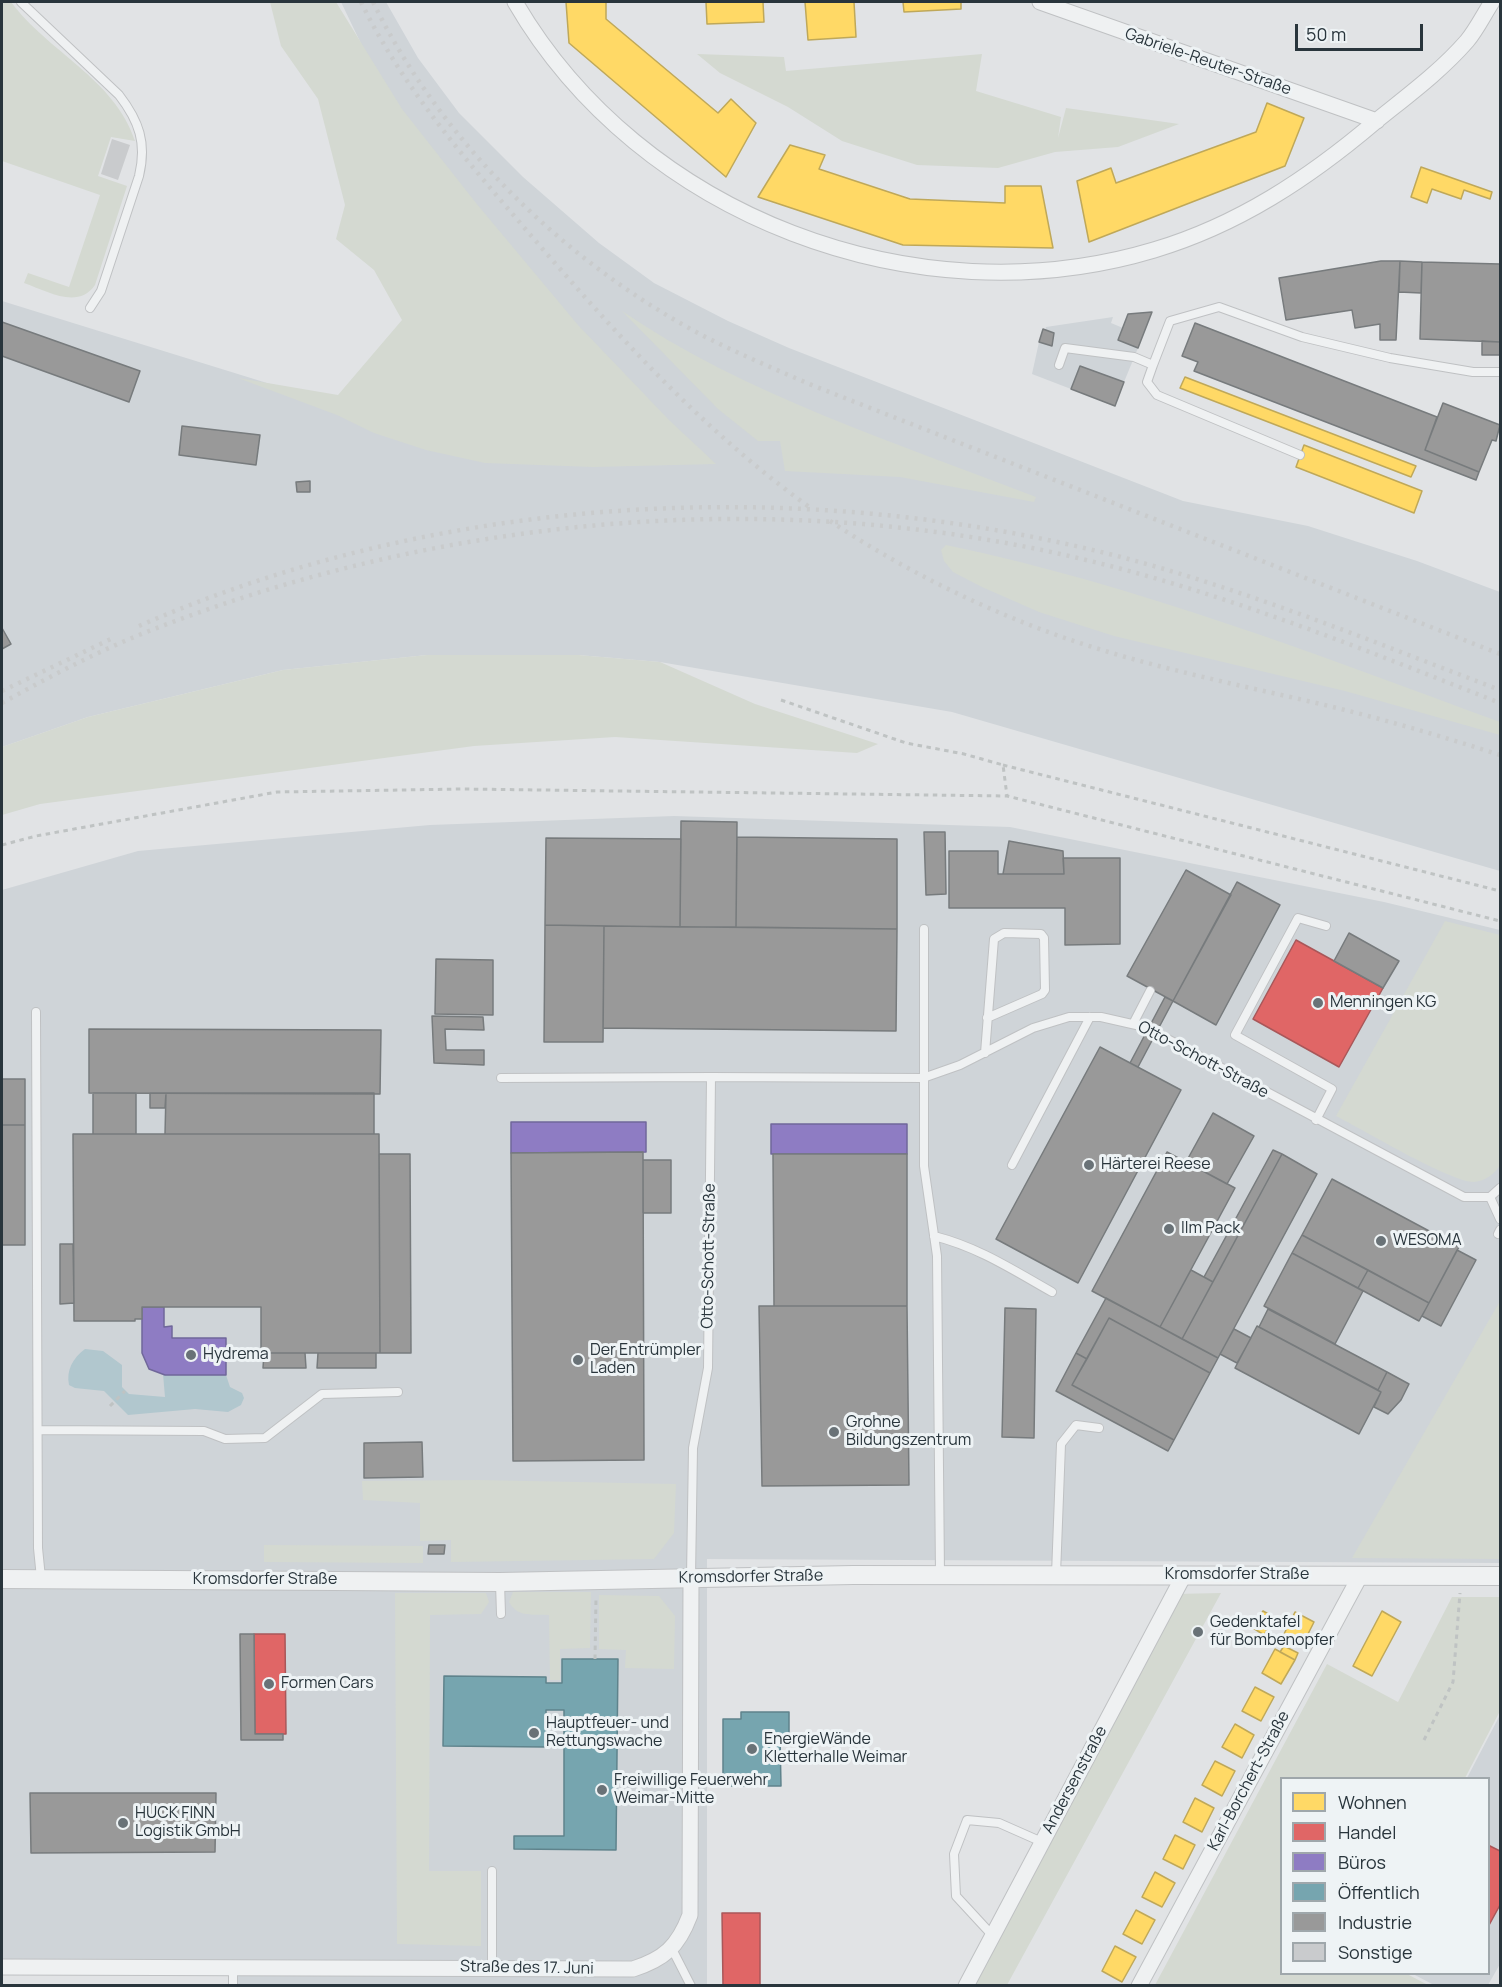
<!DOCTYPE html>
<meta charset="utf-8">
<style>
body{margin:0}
#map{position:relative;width:1502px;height:1987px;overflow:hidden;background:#e1e3e5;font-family:Manrope,sans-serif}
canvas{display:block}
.frame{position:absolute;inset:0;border:3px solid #29353c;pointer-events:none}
.legend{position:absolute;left:1280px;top:1777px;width:210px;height:198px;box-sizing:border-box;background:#eef3f5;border:2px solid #9fa7ab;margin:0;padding:8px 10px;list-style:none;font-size:18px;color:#29353c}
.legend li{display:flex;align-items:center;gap:12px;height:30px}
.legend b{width:30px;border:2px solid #9fa7ab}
.scale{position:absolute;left:1295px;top:24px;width:128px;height:27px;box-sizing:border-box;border:3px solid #29353c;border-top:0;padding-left:8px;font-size:18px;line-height:21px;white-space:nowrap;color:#29353c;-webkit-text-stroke:4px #eef3f5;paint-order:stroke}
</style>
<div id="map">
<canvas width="1502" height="1987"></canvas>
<div class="frame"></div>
<ul class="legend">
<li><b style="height:16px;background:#ffd966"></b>Wohnen</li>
<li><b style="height:16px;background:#e06666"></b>Handel</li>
<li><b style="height:16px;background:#8e7cc3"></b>Büros</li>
<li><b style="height:16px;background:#76a5af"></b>Öffentlich</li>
<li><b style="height:16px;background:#999"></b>Industrie</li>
<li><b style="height:16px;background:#c9cbcd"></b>Sonstige</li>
</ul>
<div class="scale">50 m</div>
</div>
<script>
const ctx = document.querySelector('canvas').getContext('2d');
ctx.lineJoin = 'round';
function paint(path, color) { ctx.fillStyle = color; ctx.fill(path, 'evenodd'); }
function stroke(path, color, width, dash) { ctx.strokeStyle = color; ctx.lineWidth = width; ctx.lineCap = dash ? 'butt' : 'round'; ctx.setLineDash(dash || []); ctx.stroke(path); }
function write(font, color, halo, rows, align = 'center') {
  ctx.font = font + ' Manrope,sans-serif'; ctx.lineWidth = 6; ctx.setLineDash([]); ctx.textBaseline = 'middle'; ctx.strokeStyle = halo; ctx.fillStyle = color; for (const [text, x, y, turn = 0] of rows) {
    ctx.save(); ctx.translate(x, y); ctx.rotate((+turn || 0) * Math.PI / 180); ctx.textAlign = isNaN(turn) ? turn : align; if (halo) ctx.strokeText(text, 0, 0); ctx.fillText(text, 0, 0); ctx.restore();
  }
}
paint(new Path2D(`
 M341,2H386L418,58L459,113L523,177L599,243L654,283L728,321L789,348L1183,501L1308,526L1417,561L1500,592V871L952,712L660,662L578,655H427L283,670L88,717L2,747V301L296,392L446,444L521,310L365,52Z
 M1113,317L1111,323L1123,328L1138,348L1124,382L1080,366L1071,389L1032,374L1039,342L1052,345L1053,333L1045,330L1046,327Z
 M674,816L1010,827L1384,902L1500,930V1563L707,1559V1985L233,1986V1967H2V890L138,851L430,825Z
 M1500,1715V1964L1488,1985H1434L1413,1974H1488V1778H1467Z`), '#cfd4d8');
paint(new Path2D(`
 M2,2H11C48,52 115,79 135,141L111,137L98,176L127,186L95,285C78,310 47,291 24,283L28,273L69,287L100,195L2,161Z
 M270,2H336L402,109L476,203L578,325L669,420L716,464L593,467L485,463L426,450L374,433L337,415L238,378L338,395L402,320L374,270L336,239L345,205L318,99L281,46Z
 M697,54L784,57L786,71L982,54L976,91L1061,117L1058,138L1066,108L1179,124L1118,147L1055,152L998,168L917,165L842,141L788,107L720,73Z
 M622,311C745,395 897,443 1036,497L1034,502L900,477L785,471L780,441H758L718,409Z
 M946,545C1137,585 1318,655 1500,722V735L1345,691L1114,636L1039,612L982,587L953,572L944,561L941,550Z
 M427,655H578L660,662L755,704L878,744L857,753L615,737L474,746L40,804L2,815V747L88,717L283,670Z
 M1445,921L1500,935V1165C1495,1174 1485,1181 1474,1182C1450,1182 1362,1129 1336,1116Z
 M1500,1301V1559L1352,1558Z
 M478,1480L676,1484L674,1533L654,1559L451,1562V1540L420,1541V1503L363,1500L362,1481Z
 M264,1545L423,1546V1563L264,1562Z
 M513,1592H591L590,1648L560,1649V1680H550L549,1615C533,1614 518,1618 509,1602Z
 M395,1593H486L489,1602L481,1614L430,1615L429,1871H481V1946L397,1944Z
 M1221,1593L1007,1985L966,1986L1174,1594Z
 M599,1595L659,1596L675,1616L674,1669L625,1668L626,1650L599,1649Z
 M1452,1597H1500V1711L1465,1778H1282V1974H1407L1428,1985H1155L1327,1664L1398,1702Z`), '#d4d9d1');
paint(new Path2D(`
 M85,1349L103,1351L122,1365V1387L129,1394L165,1397L163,1374L226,1375L230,1387L242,1393L244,1398L241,1405L228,1412L195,1409L128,1415L104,1391L75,1388L69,1385C66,1370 73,1358 85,1349Z`), '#b1c7ce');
const homes = new Path2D(`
 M566,2H606V19L718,113L731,99L756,123L726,177L569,43Z
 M706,2H763L764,22L707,24Z
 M805,2H854L856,37L808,40Z
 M903,2H961V9L904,12Z
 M1267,103L1304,118L1285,166L1089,242L1077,181L1111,168L1116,183L1256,132Z
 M790,145L825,155L819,169L910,199L1005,203V186H1041L1053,248L903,245L758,197Z
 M1421,167L1492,192L1490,199L1464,190L1461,199L1432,189L1427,203L1411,197Z
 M1185,377L1416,466L1411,477L1180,388Z
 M1304,445L1422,491L1414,513L1296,467Z
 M1263,1611L1274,1617L1264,1635L1253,1628Z
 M1382,1611L1401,1622L1372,1676L1353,1666Z
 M1295,1612L1314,1622L1302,1646L1283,1636Z
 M1284,1646L1298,1653L1295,1660L1280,1652Z
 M1275,1649L1295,1660L1281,1684L1262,1673Z
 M1255,1687L1274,1697L1261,1721L1242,1711Z
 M1235,1724L1254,1735L1242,1758L1222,1747Z
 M1215,1761L1235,1771L1222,1796L1202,1785Z
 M1195,1798L1214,1808L1202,1832L1183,1822Z
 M1175,1835L1195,1845L1183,1869L1163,1859Z
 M1155,1872L1175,1883L1162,1907L1142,1897Z
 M1136,1910L1155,1920L1142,1944L1123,1934Z
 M1115,1946L1136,1957L1122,1982L1102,1971Z`);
paint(homes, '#ffd966');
stroke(homes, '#bfa859', 1.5);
const shops = new Path2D(`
 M1296,940L1383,988L1339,1067L1253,1019Z
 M254,1634H285L286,1734H255Z
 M1488,1845L1500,1851V1905L1488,1927Z
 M722,1913H760V1986H723Z`);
paint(shops, '#e06666');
stroke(shops, '#a95759', 1.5);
const offices = new Path2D(`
 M511,1122H646V1152L511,1153Z
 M771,1124H907V1154H771Z
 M142,1307H164V1327L172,1326V1338H226V1375H165L149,1369L142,1353Z`);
paint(offices, '#8e7cc3');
stroke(offices, '#70679a', 1.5);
const public = new Path2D(`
 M562,1659H618L616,1850L514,1849V1836H564V1710H546V1747L443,1746L444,1676L546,1677V1683H562Z
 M741,1712H789V1737H780L781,1786H723V1719H741Z`);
paint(public, '#76a5af');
stroke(public, '#5f838c', 1.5);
const industry = new Path2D(`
 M1381,261H1400L1396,340H1380V324L1355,328L1352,310L1286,320L1279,278Z
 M1400,261L1422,262L1421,293L1399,292Z
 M1422,262L1500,264V342L1420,339Z
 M1152,312L1138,348L1118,340L1128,314Z
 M2,322L140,371L129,402L2,356Z
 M1195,323L1437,417L1425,450L1479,472L1476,480L1194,371L1198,362L1182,356Z
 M1043,329L1054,333L1052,346L1039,342Z
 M1482,341L1500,342V355H1482Z
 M1080,366L1124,382L1115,406L1071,389Z
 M1443,403L1500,425L1496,441L1492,440L1479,472L1425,450Z
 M182,426L260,435L256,465L179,455Z
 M310,481V492H297L296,482Z
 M2,628L11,644L2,649Z
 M681,821L737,822L736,927H680Z
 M924,832H945L946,894L926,895Z
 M737,837L897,839V929L736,927Z
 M546,838L681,839L680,927L545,925Z
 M1009,841L1063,851L1064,874H1003Z
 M949,851H998V874H1064L1063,858H1120V944L1065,945V908H949Z
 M1186,870L1231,895L1173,1001L1127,976Z
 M1237,882L1280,905L1216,1025L1173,1001Z
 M545,925L604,926L603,1042H544Z
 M604,926L897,929L896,1031L603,1028Z
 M1349,933L1399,961L1383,988L1334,961Z
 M436,959L493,960V1015L435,1014Z
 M1165,997L1173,1001L1138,1067L1130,1063Z
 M432,1016L483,1017L484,1030L445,1029L446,1050H484V1065L434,1063Z
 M89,1029L381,1030L380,1094L89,1093Z
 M1100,1047L1181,1090L1078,1283L996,1239Z
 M2,1079H25V1125H2Z
 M93,1093H136V1134H93Z
 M150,1093H166L165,1108H150Z
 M166,1093H374V1134H165Z
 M1213,1113L1254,1136L1227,1184L1186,1162Z
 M2,1125H25V1245H2Z
 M73,1134H379L380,1353H261V1307H142V1319H135V1321H74Z
 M1273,1150L1282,1154L1213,1282L1204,1277Z
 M643,1152L644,1460L513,1461L511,1153Z
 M1167,1152L1235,1188L1160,1327L1092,1291Z
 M379,1154H410L411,1353H380Z
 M773,1154H907V1306H774Z
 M1282,1154L1317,1174L1218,1358L1182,1339Z
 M643,1160H671V1213H643Z
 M1332,1179L1459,1247L1429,1303L1302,1235Z
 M1302,1235L1368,1270L1358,1288L1292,1253Z
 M60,1244H73L74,1303L60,1304Z
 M1457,1250L1476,1260L1441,1326L1422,1316Z
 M1292,1253L1363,1291L1335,1344L1264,1306Z
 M1191,1270L1213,1282L1182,1339L1160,1327Z
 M1368,1270L1429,1303L1419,1321L1358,1288Z
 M1106,1298L1218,1358L1210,1373L1109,1318L1087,1359L1076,1353Z
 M759,1306H907L909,1485L762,1486Z
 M1005,1308L1036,1309L1034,1438L1002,1437Z
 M1268,1309L1387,1372L1378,1390L1259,1327Z
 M1109,1318L1210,1373L1174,1440L1072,1385Z
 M1257,1326L1381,1392L1359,1434L1235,1368Z
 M1234,1329L1251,1338L1237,1363L1220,1354Z
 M264,1353H305L306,1368H263Z
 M318,1353H376V1368H317Z
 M1076,1353L1087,1359L1072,1385L1174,1440L1168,1451L1056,1391Z
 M1387,1372L1409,1384L1401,1400L1388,1414L1374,1407L1381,1392L1378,1390Z
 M422,1442L423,1477L364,1478V1443Z
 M429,1545H445L444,1554H428Z
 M240,1634H254L255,1734H283V1740H241Z
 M30,1793H216L215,1852L31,1853Z`);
paint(industry, '#999');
stroke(industry, '#777b7d', 1.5);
paint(new Path2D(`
 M112,139L130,145L118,180L101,174Z`), '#c9cbcd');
const service = new Path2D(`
 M21,2L119,95C139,121 147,143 139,176L101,291L90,308
 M1059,365L1065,348L1134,357L1153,365L1170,321L1219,307L1302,337L1390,358L1473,372H1500
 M1153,365L1147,382L1157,395L1300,455
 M924,929V1166L937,1256L940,1575
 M36,1012L38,1548L41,1578
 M1134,1022L1150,991
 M985,1053L994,939L1004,933L1041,934L1044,938L1045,990L1042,994L987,1018
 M501,1078L711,1077
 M1316,1120L1332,1089L1235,1035L1298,918L1326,926
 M1012,1165L1090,1017
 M1490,1197L1500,1219
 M1498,1234L1500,1230
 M934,1236C978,1247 1013,1270 1052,1292
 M38,1430L204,1431L225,1439L265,1438L322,1394L398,1392
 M1056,1574L1061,1444L1076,1425L1099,1428
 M691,1577L693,1448L708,1368L711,1077L923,1078L960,1065L1033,1028L1069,1017H1101L1145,1027L1464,1197H1490L1500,1188
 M500,1583L501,1614
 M992,1935L956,1896L954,1854L967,1820L999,1823L1042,1842
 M671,1947L691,1986
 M492,1968V1871
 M233,1986V1966`);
const minor = new Path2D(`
 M515,2C640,217 917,321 1154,250C1238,225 1309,178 1375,122C1407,96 1440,72 1467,41C1477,29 1484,14 1492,2
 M1040,2L1377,121
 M2,1967L633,1969C664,1959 678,1947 690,1915L691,1577
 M966,1986L1184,1575
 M1139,1986L1360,1576`);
const tertiary = new Path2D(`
 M2,1579L500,1582L853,1575L1500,1576`);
stroke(service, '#bfc1c3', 10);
stroke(minor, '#bfc1c3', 17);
stroke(tertiary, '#bfc1c3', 20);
stroke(new Path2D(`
 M781,700L906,743L964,754L1003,765L1007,796
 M1003,765L1500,891
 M2,845L36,836L277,792L463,789L1007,796L1500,921
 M110,1406L125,1391
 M595,1659L596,1598
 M1424,1740L1453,1682L1460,1593`), '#bfc3c3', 3, [4.5, 4.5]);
stroke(service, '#eff1f2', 8);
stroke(minor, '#eff1f2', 15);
stroke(tertiary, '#eff1f2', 18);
stroke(new Path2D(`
 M361,2C403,88 466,160 528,232C615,333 703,431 812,509
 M373,2C441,141 563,260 698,333C736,353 775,369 814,386L1500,654
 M830,521C904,570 982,609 1065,638C1146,666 1230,683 1312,702C1376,717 1438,735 1500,755
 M139,626C444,493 800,474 1121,557C1250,591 1376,643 1500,690
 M2,691L115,637
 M2,703C49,677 98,651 149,631C446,515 777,485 1086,560C1228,594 1365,650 1500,703`), '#c9cbcc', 4.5, [3, 6]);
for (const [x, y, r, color] of [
 [1318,1003,6,"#697277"],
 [1089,1165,6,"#697277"],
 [1169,1229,6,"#697277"],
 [1381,1241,6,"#697277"],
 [191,1355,6,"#697277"],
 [578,1360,6,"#697277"],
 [834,1432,6,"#697277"],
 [1198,1632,6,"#697277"],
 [269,1684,6,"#697277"],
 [534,1733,6,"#697277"],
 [752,1749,6,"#697277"],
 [602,1790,6,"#697277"],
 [123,1823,6,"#697277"]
]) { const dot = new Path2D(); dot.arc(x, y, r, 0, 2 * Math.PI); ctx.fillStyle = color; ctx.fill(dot); stroke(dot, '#eef3f5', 2); }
write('16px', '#29353c', '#eef3f5', [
 ["Gabriele-Reuter-Straße",1208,62,19],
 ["Otto-Schott-Straße",1203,1060,28],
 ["Otto-Schott-Straße",709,1256,-89],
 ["Kromsdorfer Straße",1237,1575],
 ["Kromsdorfer Straße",751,1577,-1],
 ["Kromsdorfer Straße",265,1580],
 ["Andersenstraße",1075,1780,-62],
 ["Karl-Borchert-Straße",1249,1781,-62],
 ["Straße des 17. Juni",527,1968,1]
]);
write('16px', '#29353c', '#eef3f5', [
 ["Menningen KG",1330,1003],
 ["Härterei Reese",1101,1165],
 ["Ilm Pack",1181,1229],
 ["WESOMA",1393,1241],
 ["Der Entrümpler",590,1351],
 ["Laden",590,1369],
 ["Hydrema",203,1355],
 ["Grohne",846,1423],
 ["Bildungszentrum",846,1441],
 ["Gedenktafel",1210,1623],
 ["für Bombenopfer",1210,1641],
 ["Formen Cars",281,1684],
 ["Hauptfeuer- und",546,1724],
 ["Rettungswache",546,1742],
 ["EnergieWände",764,1740],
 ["Kletterhalle Weimar",764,1758],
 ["Freiwillige Feuerwehr",614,1781],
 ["Weimar-Mitte",614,1799],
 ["HUCK FINN",135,1814],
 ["Logistik GmbH",135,1832]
], 'left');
</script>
